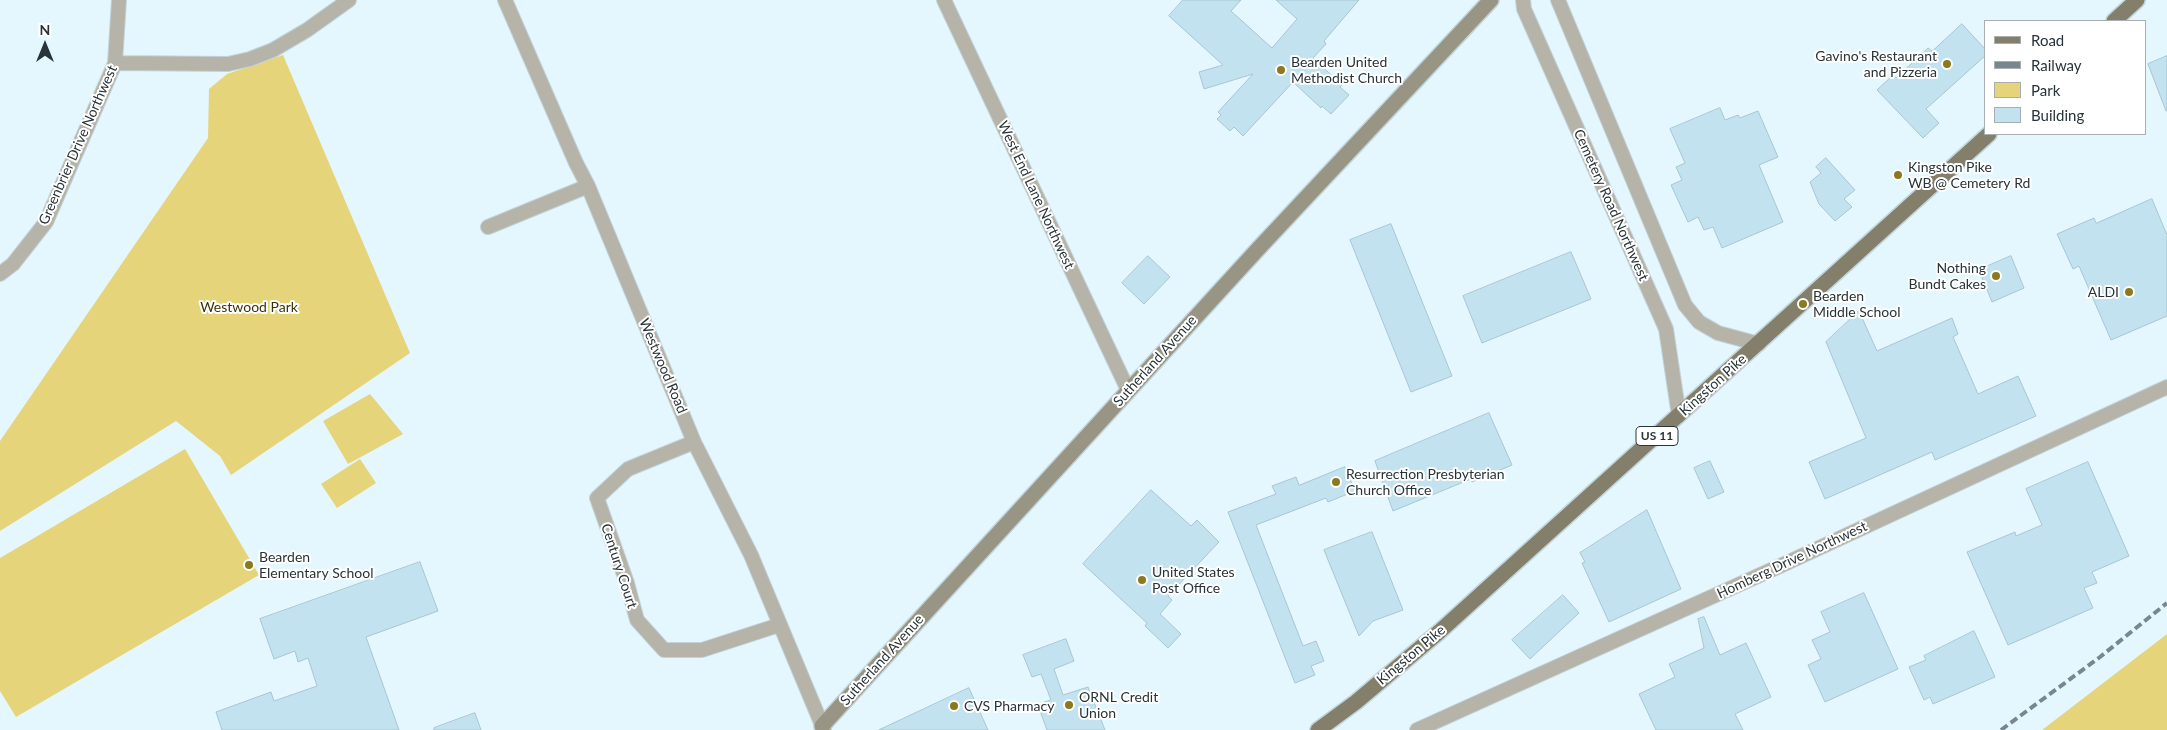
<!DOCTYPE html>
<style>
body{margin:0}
#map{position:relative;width:2167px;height:730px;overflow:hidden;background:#e4f7ff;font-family:Lato,sans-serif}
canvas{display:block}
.legend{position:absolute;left:1984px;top:20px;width:162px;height:115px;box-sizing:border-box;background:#fff;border:1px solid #a9aeb0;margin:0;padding:6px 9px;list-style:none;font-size:15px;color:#283439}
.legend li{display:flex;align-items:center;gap:10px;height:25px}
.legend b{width:25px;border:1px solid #a9aeb0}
.north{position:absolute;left:20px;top:20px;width:50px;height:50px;-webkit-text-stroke:4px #fff;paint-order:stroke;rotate:0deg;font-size:14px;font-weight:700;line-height:20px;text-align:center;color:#283439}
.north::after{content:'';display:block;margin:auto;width:18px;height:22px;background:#283439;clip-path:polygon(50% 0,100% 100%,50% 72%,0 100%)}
</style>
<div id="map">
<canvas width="2167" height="730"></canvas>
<ul class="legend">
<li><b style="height:6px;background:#837f6a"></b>Road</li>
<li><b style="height:6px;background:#78878d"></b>Railway</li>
<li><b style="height:14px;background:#e6d47a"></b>Park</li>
<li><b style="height:14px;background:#c3e2ef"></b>Building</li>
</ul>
<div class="north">N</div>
</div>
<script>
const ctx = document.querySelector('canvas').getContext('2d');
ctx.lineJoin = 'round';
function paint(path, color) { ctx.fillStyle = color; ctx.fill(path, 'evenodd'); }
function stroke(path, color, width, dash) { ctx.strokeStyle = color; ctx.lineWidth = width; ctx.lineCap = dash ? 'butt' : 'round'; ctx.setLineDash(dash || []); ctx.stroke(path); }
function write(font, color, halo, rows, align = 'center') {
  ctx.font = font + ' Lato,sans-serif'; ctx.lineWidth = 4; ctx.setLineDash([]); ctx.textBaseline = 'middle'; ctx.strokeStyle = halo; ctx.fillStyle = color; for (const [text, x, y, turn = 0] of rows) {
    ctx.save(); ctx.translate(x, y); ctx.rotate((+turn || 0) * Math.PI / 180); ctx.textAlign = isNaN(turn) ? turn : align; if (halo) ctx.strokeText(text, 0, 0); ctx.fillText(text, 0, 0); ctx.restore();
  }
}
paint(new Path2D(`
 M283,55L410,353L231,475L220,456L176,421L0,531V441L208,138L209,89L227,74Z
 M370,394L403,434L348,464L323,421Z
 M185,449L259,575L16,717L0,691V558Z
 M360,459L376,483L337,508L321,484Z
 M2167,634V730H2042Z`), '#e6d47a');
const building = new Path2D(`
 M1183,0H1241L1231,11L1272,48L1297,19L1276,0H1359L1324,41L1326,44L1313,58L1342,85L1340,87L1349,95L1331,114L1322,106L1321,108L1293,82L1243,136L1234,127L1230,131L1217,119L1221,115L1218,112L1253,74L1204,89L1199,72L1223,65L1169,16Z
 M1962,24L1986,50V55L1926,109L1939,123L1923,138L1877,90L1893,75L1896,78L1928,48L1932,51Z
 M2167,56V111H2166L2148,64Z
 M1720,108L1725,120L1738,115L1740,118L1758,111L1778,157L1759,165L1783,222L1722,248L1713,227L1704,230L1698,217L1688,222L1671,185L1682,180L1676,167L1685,163L1670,129Z
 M1826,158L1855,190L1844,199L1852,207L1835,221L1819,204L1810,182L1821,173L1816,167Z
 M2152,199L2167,235V316L2111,340L2079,266L2073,269L2057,234L2094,218L2096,223Z
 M1391,224L1452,376L1411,392L1350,240Z
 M1571,252L1591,299L1482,343L1463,296Z
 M1148,256L1170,277L1144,304L1122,283Z
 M2011,256L2024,288L1992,302L1979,270Z
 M1859,311L1877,351L1952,318L1958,334L1953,337L1978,394L2018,376L2036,416L1935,460L1932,452L1825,499L1809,462L1866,438L1826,342Z
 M1489,413L1512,465L1472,482L1471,479L1393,511L1375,461Z
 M1710,461L1724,492L1708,499L1694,468Z
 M2088,462L2129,556L2092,572L2097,583L2084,588L2093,608L2008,645L1967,552L2015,532L2016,536L2042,525L2026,489Z
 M1345,467L1355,491L1328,502L1326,498L1256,525L1303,646L1316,641L1324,661L1311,666L1315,675L1295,683L1228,512L1276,494L1272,486L1296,477L1299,485Z
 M1151,490L1191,526L1197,520L1219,542L1168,596L1172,600L1160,614L1181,634L1168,648L1145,626L1147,623L1083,564Z
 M1647,510L1681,589L1609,622L1582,563L1585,562L1580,553Z
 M1372,532L1403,610L1373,621L1359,636L1324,550Z
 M420,562L438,611L366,637L399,730H222L216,712L271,692L274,701L317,686L308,658L298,662L295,651L274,659L260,619Z
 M1864,593L1898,669L1825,702L1808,665L1821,659L1812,640L1830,632L1821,612Z
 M1563,595L1579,613L1530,659L1512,640Z
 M1704,617L1720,655L1746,643L1771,697L1735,714L1743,730H1656L1639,694L1675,677L1669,664L1704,648L1698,619Z
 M1974,631L1995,677L1933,704L1930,697L1924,700L1909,667L1926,660L1924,656Z
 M1066,639L1074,661L1054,669L1063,695L1088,687L1105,730H1047L1040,711L1047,709L1044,702L1051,700L1041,674L1032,677L1023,655Z
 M969,688L988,730H879Z
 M475,713L481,730H434V728Z`);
paint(building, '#c3e2ef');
stroke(building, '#a7c6d2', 1);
const street = new Path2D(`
 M505,0L576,163L588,186L694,442L751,555L824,730
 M944,0L1128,390
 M1523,0L1524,9L1666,329L1679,416
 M1558,0L1685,305L1699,322L1718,333L1759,344
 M115,63L228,64L250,59L273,50L307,30L349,0
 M488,227L588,186
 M0,274L13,264L46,222L115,63L119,0
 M694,442L628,469L597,498L627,583L637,620L664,650H702L779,625
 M1417,730L1780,566L2167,387`);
const secondary = new Path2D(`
 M822,726L1258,249L1491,0`);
const primary = new Path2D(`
 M2114,21L2137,0
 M1318,730L1356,702L1439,632L1989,134`);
stroke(street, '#c2d4db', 16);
stroke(secondary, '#c2d4db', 18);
stroke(primary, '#c2d4db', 18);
stroke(street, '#b6b4a8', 14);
stroke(secondary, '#999584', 15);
stroke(primary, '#837f6a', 15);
stroke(new Path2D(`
 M2001,730L2100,657L2167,603`), '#78878d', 4, [8, 4]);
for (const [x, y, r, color] of [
 [1947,64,5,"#8a791e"],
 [1281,70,5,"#8a791e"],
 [1898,175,5,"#8a791e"],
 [1996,276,5,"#8a791e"],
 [2129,292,5,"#8a791e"],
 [1803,304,5,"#8a791e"],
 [1336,482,5,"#8a791e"],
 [249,565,5,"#8a791e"],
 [1142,580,5,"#8a791e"],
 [1069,705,5,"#8a791e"],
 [954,706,5,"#8a791e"]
]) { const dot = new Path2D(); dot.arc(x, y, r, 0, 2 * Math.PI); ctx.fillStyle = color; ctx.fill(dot); stroke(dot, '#fff', 2); }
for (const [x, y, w] of [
 [1657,436,42]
]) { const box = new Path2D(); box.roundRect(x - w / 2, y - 9.5, w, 19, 4); ctx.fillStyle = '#fff'; ctx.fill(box); stroke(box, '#283439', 1); }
write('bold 12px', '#283439', null, [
 ["US 11",1657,436]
]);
write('14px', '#283439', '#fff', [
 ["Gavino's Restaurant",1937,56,"right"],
 ["and Pizzeria",1937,72,"right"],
 ["Bearden United",1291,62],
 ["Methodist Church",1291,78],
 ["Kingston Pike",1908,167],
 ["WB @ Cemetery Rd",1908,183],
 ["Nothing",1986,268,"right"],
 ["Bundt Cakes",1986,284,"right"],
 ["ALDI",2119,292,"right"],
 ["Bearden",1813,296],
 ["Middle School",1813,312],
 ["Resurrection Presbyterian",1346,474],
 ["Church Office",1346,490],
 ["Bearden",259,557],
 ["Elementary School",259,573],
 ["United States",1152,572],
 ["Post Office",1152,588],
 ["ORNL Credit",1079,697],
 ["Union",1079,713],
 ["CVS Pharmacy",964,706]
], 'left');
write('14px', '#283439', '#fff', [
 ["Greenbrier Drive Northwest",78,145,-66],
 ["West End Lane Northwest",1036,195,65],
 ["Cemetery Road Northwest",1611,205,66],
 ["Sutherland Avenue",1155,361,-48],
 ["Westwood Road",663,366,67],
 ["Kingston Pike",1713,385,-42],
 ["Homberg Drive Northwest",1792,560,-25],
 ["Century Court",619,566,72],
 ["Kingston Pike",1411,655,-40],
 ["Sutherland Avenue",882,660,-48]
]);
write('14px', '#3b3307', '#fff', [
 ["Westwood Park",249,307]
]);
</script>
